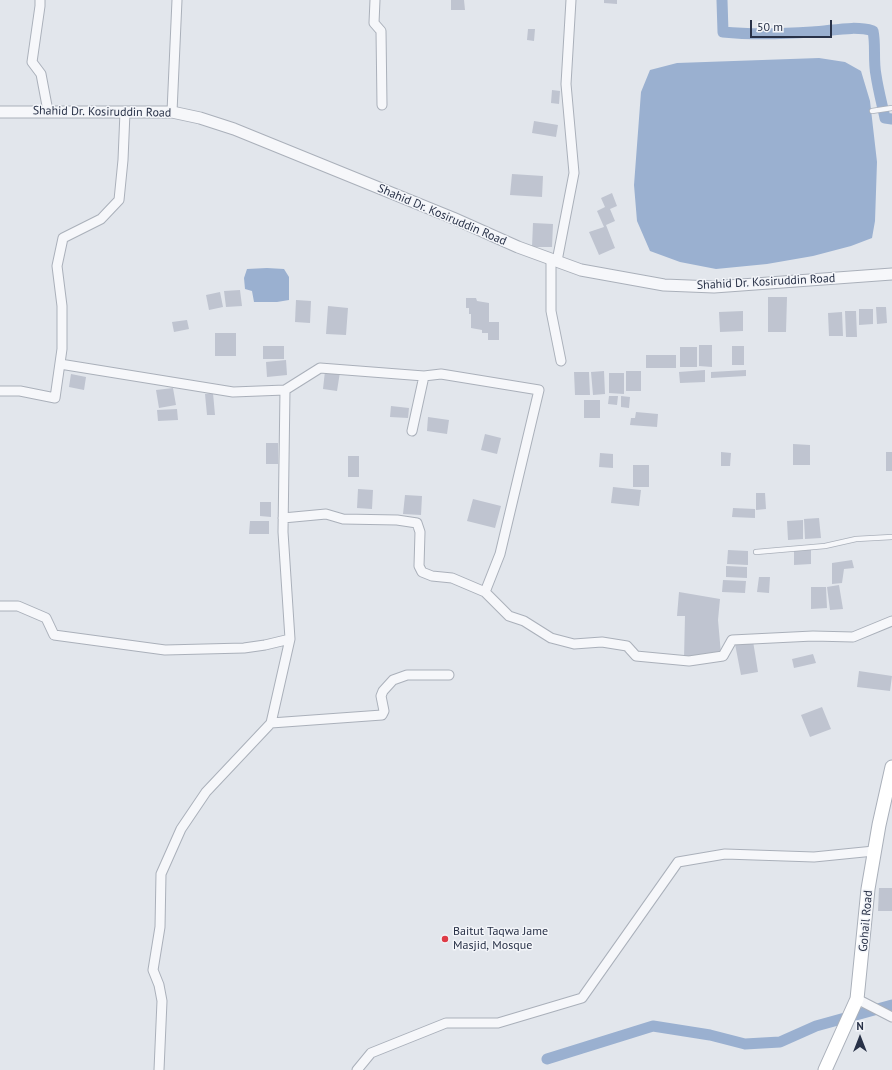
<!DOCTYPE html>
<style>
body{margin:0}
#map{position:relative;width:892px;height:1070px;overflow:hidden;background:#e2e6ec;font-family:"PT Sans",sans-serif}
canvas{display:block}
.north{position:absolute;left:840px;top:1018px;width:40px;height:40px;-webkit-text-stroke:3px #f3f5f9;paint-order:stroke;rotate:0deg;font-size:11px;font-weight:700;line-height:16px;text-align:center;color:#283147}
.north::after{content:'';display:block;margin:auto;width:14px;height:18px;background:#283147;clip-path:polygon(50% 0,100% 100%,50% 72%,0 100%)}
.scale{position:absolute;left:750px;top:20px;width:82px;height:18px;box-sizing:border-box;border:2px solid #283147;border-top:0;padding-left:5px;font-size:12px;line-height:14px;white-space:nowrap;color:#283147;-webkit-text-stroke:3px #f3f5f9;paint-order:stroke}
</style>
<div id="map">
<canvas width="892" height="1070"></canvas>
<div class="north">N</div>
<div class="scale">50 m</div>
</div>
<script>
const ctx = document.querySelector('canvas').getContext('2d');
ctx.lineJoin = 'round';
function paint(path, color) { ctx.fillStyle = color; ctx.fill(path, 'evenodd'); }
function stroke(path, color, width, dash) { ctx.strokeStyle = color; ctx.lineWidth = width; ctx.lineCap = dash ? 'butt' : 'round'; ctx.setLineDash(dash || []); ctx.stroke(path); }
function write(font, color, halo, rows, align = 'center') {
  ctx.font = font + ' "PT Sans",sans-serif'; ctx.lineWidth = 3; ctx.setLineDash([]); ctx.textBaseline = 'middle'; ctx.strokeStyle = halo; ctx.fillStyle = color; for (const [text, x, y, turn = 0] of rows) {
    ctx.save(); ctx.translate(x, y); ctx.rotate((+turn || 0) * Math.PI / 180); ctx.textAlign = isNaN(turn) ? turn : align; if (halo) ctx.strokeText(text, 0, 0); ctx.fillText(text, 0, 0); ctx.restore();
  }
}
paint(new Path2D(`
 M819,58L845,62L861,71L870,101L877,162L875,221L872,238L851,246L813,256L767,264L716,269L680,262L650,251L637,221L634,185L641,92L650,70L677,63Z
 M267,268L284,269L289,277V300L277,302H254L252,291L245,289L244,278L247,269Z`), '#9ab0d0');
stroke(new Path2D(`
 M722,0L723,32C753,35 783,34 812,32C832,31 854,25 873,31C876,45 873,60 876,75C878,89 882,104 885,118L892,119
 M547,1059L653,1026L710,1035L745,1044L780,1042L816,1026L892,1005`), '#9ab0d0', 11);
paint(new Path2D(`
 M451,0H464L465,10H451Z
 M604,0H617V4L604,3Z
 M528,29H535L534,41L527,40Z
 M552,90L560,91L559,104L551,103Z
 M534,121L558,125L556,137L532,133Z
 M512,174L543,176L542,197L510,195Z
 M612,193L617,206L610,209L615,221L606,225L615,248L599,255L589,232L604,227L597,211L605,207L601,198Z
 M533,223L553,224L552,247H532Z
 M240,290L242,306L226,307L224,291Z
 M220,292L223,307L209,310L206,295Z
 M768,297H787L786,332H768Z
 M466,298H476L477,301L489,303V322H499V340H488V333H482V330L471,328V314H469V308H466Z
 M296,300L311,301L310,323L295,322Z
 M328,306L348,308L346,335L326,334Z
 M876,307H886L887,323L877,324Z
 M859,309H873V324L859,325Z
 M743,311V331L720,332L719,312Z
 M845,311H856L857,337H846Z
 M842,312L843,336H829L828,313Z
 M187,320L189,329L174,332L172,322Z
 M215,333H236V356H215Z
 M699,345H712V367L699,366Z
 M263,346H284V359H263Z
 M732,346H744V365H732Z
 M680,347H697V367H680Z
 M646,355H676V368H646Z
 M286,360L287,375L267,377L266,362Z
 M705,370V382L680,383L679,372Z
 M746,370V376L711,378V372Z
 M325,371L340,372L337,391L323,389Z
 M604,371L605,394L593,395L591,372Z
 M626,371H641V391H626Z
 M574,372H589L590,395H575Z
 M609,373H624V394L609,393Z
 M71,374L86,377L84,390L69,387Z
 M173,388L176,405L159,408L156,390Z
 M213,393L215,415H207L205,394Z
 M609,396H618L617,405L608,404Z
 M621,396L630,397L629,408L621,407Z
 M584,400H600V418H584Z
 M391,406L409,408L408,418L390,417Z
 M177,409L178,420L158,421L157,410Z
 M636,412L658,414L657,427L630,425L631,418H635Z
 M428,417L449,420L447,434L427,431Z
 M485,434L501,438L497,454L481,450Z
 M266,443H278V464H266Z
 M793,444L810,445V465H793Z
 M721,452L731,453L730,466H721Z
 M886,452H892V471H886Z
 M600,453L613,454V468L599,467Z
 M348,456H359V477H348Z
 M633,465H649V487H633Z
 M613,487L641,490L639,506L611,503Z
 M358,489L373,490L372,509L357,508Z
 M756,493H765L766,509L756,510Z
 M405,495L422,496L421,515L403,514Z
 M473,499L501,506L495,528L467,521Z
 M260,502H271V517L260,516Z
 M733,508L755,509V518L732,517Z
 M819,518L821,538L805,539L804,519Z
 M803,520V539L788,540L787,521Z
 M250,521H269V534H249Z
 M811,548V564L794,565V549Z
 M728,550L748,551V565L727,564Z
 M852,560L854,568L844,569L842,583L832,584V563Z
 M726,566L747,567V578L726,577Z
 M759,577H770L769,593L757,592Z
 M723,580L746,581L745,593L722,592Z
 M839,585L843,609L830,610L827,587Z
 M811,587H826L827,608L811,609Z
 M679,592L720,599L718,620L721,654L684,659L685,616H677Z
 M753,641L758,672L741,675L735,644Z
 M813,654L816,663L794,668L792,659Z
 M859,671L892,676L890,691L857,687Z
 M822,707L831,729L810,737L801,715Z
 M879,888H892V911H878Z`), '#bfc4d0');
const service = new Path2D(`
 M872,111L892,108
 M756,552L825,546L856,539L892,537`);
const minor = new Path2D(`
 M40,0V6L32,62L41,74L48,111
 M375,0L374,23L381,31L382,105
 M172,112L177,0
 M551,259V311L561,361
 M557,261L574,173L566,84L571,0
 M60,364L233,392L285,390
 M0,391H20L55,398L62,349V306L57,266L63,238L101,219L119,200L123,160L125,112
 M412,431L424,376
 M283,518L326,514L343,519L397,520L417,523L420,532L419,566L422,572L432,576L452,578L485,592L509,616L524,621L551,638L574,644L602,642L627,646L636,656L689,661L723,656L732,640L813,636L853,637L892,621
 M0,606H18L46,618L54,635L165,650L244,648L265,645L290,639
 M271,723L382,715L384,711L381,696L383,691L393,680L407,675H449
 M857,999L892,1017
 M159,1070L162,1001L159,985L153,970L160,927L161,874L181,829L206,792L271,723L290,639L283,532L285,390L320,368L424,376L441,374L539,390L500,554L485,592
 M357,1070L371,1053L446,1023H498L582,998L678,862L725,854L814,857L874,851`);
const tertiary = new Path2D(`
 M0,112H172L200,118L234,129L453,218L518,247L581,270L664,285L714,287L892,274`);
const secondary = new Path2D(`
 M825,1070L857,999L868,889L879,825L892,767`);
stroke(service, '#aab0ba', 6);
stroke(minor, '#aab0ba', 11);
stroke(tertiary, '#aab0ba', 13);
stroke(secondary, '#aab0ba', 15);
stroke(service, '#f6f7fa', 4.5);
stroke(minor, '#f6f7fa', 9);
stroke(tertiary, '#f6f7fa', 11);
stroke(secondary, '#fff', 13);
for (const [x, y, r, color] of [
 [445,939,4,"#de3b46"]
]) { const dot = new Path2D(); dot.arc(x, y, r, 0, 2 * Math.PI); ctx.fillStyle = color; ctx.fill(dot); stroke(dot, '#f3f5f9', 1.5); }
write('12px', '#283147', '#f3f5f9', [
 ["Shahid Dr. Kosiruddin Road",102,112,1],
 ["Shahid Dr. Kosiruddin Road",442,215,23],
 ["Shahid Dr. Kosiruddin Road",766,282,-3],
 ["Gohail Road",866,921,-85]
]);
write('12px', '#283147', '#f3f5f9', [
 ["Baitut Taqwa Jame",453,932],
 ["Masjid, Mosque",453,946]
], 'left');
</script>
